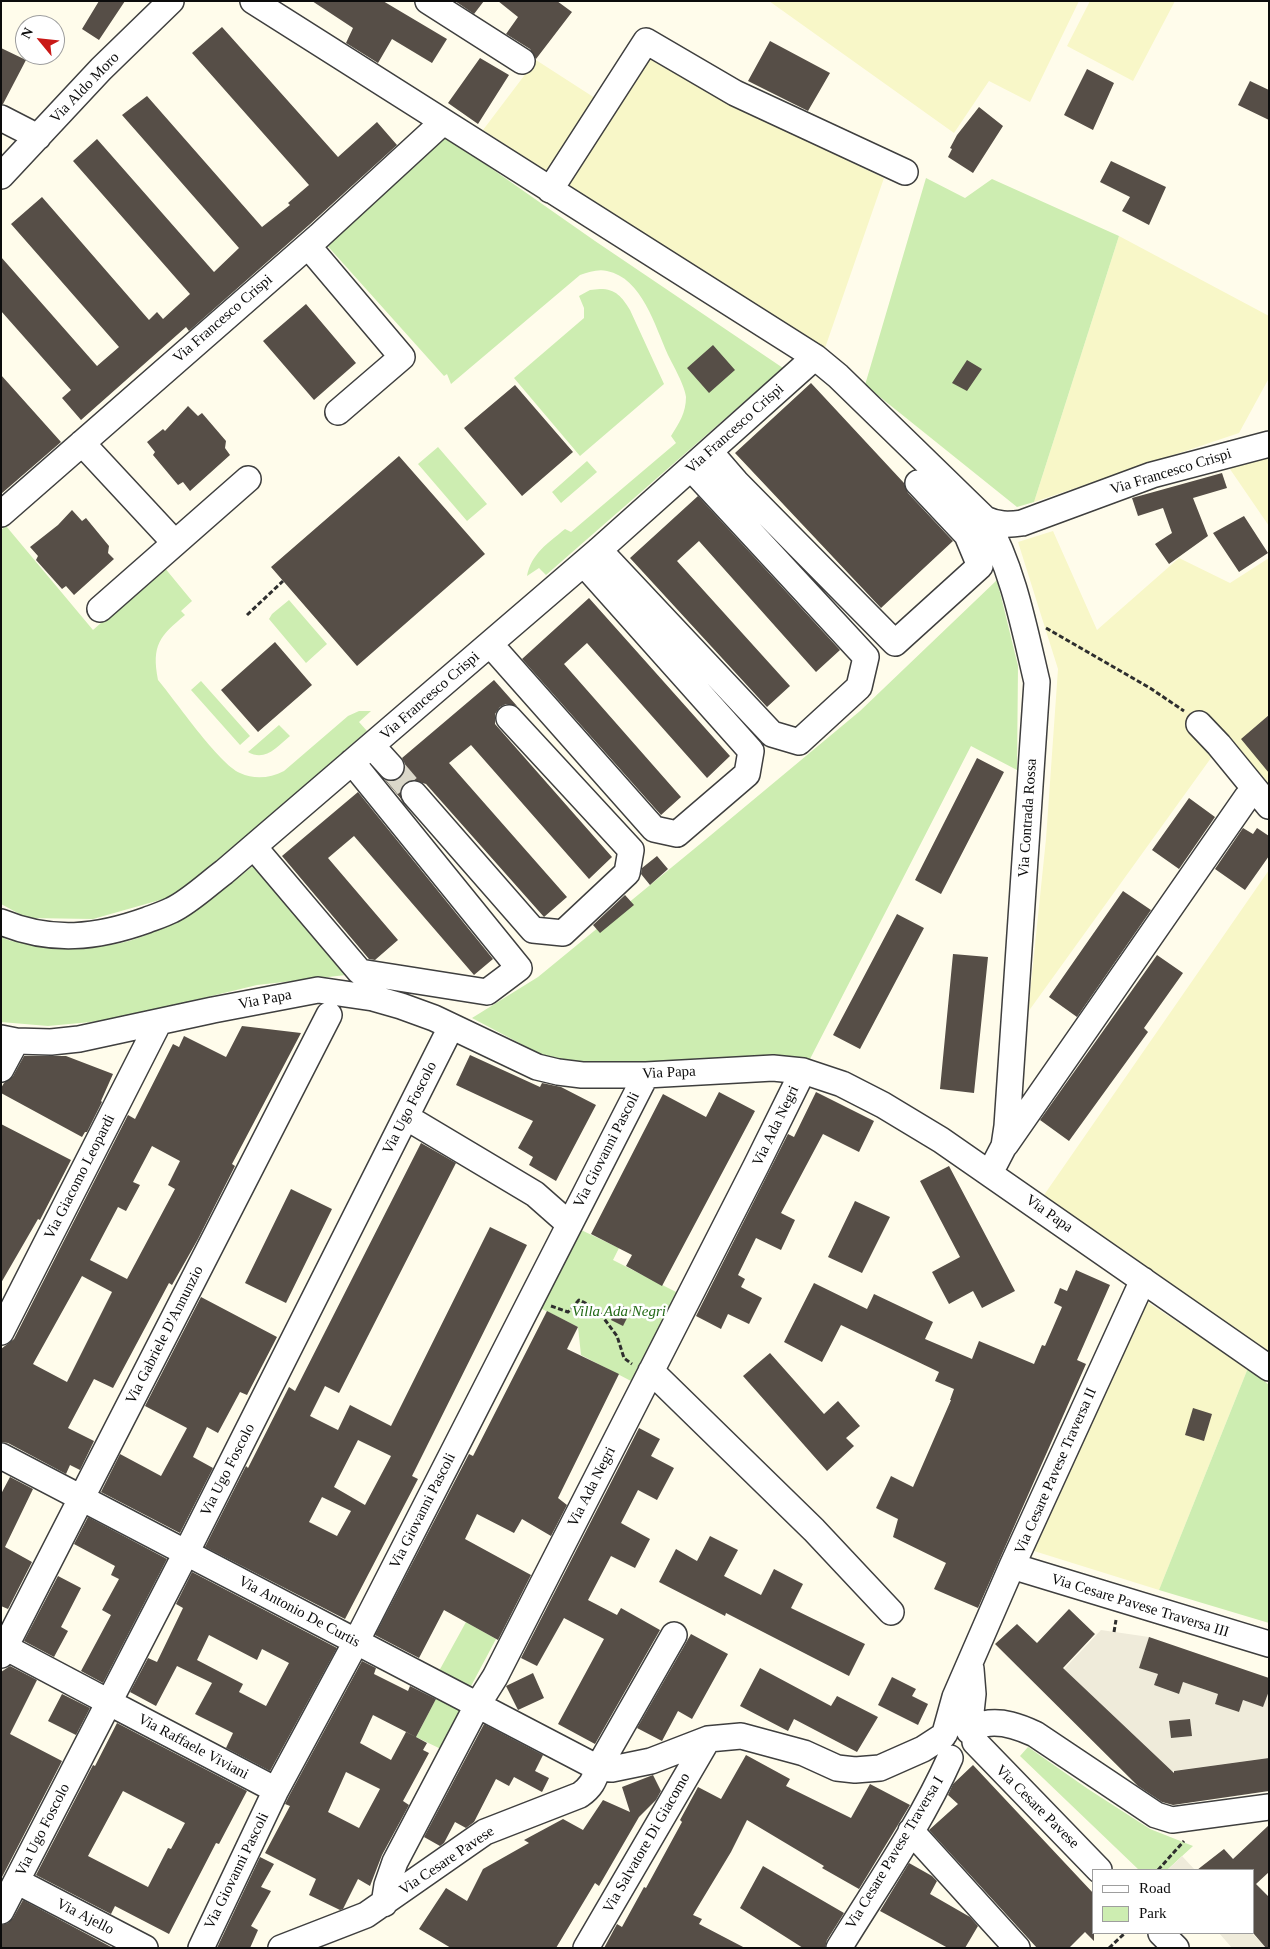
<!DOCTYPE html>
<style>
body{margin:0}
#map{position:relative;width:1270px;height:1949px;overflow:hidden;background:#fffceb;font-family:"Times New Roman",serif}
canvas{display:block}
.frame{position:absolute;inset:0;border:2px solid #0c0c0c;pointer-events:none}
.legend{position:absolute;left:1092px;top:1869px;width:162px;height:65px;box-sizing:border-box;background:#fff;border:1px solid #9e9e9e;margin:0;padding:6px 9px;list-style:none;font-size:15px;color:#0c0c0c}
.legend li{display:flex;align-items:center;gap:10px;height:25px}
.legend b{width:25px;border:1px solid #9e9e9e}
.north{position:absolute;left:15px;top:15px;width:50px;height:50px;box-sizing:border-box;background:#fff;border:1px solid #9e9e9e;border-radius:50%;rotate:298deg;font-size:14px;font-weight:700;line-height:20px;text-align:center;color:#0c0c0c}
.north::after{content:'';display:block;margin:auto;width:18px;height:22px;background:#c91917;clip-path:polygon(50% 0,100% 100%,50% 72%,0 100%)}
</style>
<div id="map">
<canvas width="1270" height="1949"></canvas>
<div class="frame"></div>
<ul class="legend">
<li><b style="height:6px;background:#fff"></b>Road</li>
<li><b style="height:14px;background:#cdedb1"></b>Park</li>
</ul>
<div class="north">N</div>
</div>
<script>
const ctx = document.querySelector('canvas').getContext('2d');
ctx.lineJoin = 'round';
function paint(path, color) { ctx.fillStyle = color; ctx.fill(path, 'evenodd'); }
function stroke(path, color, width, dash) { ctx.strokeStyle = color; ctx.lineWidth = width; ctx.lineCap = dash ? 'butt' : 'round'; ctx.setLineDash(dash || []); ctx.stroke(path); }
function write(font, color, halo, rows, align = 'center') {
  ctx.font = font + ' "Times New Roman",serif'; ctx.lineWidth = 5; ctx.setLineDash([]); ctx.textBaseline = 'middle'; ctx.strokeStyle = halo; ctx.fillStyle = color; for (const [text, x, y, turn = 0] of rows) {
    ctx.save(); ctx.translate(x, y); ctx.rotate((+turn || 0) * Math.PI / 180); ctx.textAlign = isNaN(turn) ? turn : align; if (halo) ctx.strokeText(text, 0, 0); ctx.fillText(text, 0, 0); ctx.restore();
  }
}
paint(new Path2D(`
 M769,1H1079L1030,102L989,81L954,133Z
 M1090,1H1175L1133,81L1067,46Z
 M651,53L723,101L884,178L825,348L567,184Z
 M536,60L598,100L552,175L483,130Z
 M1119,236L1269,316V378L1239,433L1034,502Z
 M1269,448V526L1221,456Z
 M1053,531L1097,630L1179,558L1230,583L1269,558V814L1216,751L1028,1012L1046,839L1058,669L1018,542Z
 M1269,870V1352L1044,1195Z
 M1147,1302L1248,1368L1159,1590L1034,1551Z`), '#f8f7c8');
paint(new Path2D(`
 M445,136L595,241L783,368L546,575L539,568L527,576C531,554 548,543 565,529L571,532L676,443L671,436C679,423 686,413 686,397C685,386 673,365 668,355C655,326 642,278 607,271C598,269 589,272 580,275L451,384L447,374L444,376L324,242Z
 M926,178L965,198L992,179L1119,236L1034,502L1017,507L865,385Z
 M600,289C616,289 622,297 630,310L664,384L580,456L514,378L584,318V308L579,296L590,290Z
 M438,447L487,504L467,521L418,464Z
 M587,461L597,472L561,503L552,492Z
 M6,526L93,630L164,567L192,601L181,611L185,615C160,636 151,645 158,680C175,700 219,764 240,773C255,780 270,778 284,771L348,716L359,711H371L359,722L367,731L266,819L174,896L93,919L27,918L1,904V530Z
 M997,580L1018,666L1017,770L971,746L810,1059H764L608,1067L542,1055L472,1018L538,977L705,840L860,711Z
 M289,600L327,644L306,663L269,619L272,614Z
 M201,681L250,736L240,745L191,690Z
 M279,725L290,736C277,747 265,762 248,752Z
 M261,860L355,974L257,985L112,1020L48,1026L1,1022V937L11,941C43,944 78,950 110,945C169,936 215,895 261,860Z
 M579,1229L619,1248L613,1260L680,1294L631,1381L581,1355L578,1327L538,1307Z
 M1248,1368L1269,1385V1623L1159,1590Z
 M466,1622L496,1639L470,1688L439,1671Z
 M438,1695L465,1709L445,1751L416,1737Z
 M1028,1747L1088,1789L1150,1829L1193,1846L1167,1870H1139L1020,1756Z`), '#cdedb1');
paint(new Path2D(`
 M1101,1630L1149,1637L1139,1668L1158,1674L1154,1685L1178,1694L1183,1682L1218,1694L1215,1704L1239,1712L1243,1700L1263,1706L1269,1691V1758L1172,1771L1064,1669Z
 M1182,1856L1195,1870H1167L1176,1862Z
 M1219,1933H1252L1266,1948H1232Z`), '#efebda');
paint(new Path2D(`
 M99,1H125L99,40L82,29Z
 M312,1H383L447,39L432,63L392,39L378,63L346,43L353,28Z
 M455,1H484L474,14Z
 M498,1H557L572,12L536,59L530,49L506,34L518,17Z
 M222,27L338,157L377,122L397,145L309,225L189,331L186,327L81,420L62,398L71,390L1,311V257L97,366L119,347L11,224L42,197L149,320L157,312L163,319L190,294L73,161L97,139L214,272L239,248L122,115L147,96L262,227L290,205L288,203L309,185L192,53Z
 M770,41L830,73L808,111L748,81Z
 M1,48L26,60L3,104H1Z
 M480,58L509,75L478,124L448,103Z
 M1087,69L1114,83L1093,130L1064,115Z
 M1250,81L1269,90V120L1238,105Z
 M979,107L1003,126L973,173L948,157L952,149L950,148L957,135Z
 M1111,161L1166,187L1149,225L1122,211L1130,197L1100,182Z
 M306,304L356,363L314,400L263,341Z
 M713,345L735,370L709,393L687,368Z
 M967,360L982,369L967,391L952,383Z
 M1,375L61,442L1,494Z
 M811,383L904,483L908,493L953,541L881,608L735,453Z
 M515,385L573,452L522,496L464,428Z
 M188,406L198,416L202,413L226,441L225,448L230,455L190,491L183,482L178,485L153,455L155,452L147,442L163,429L165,431Z
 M399,456L485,554L357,666L271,567Z
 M1222,473L1227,488L1193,498L1208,536L1169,564L1155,544L1172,533L1163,508L1138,516L1132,498Z
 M698,496L840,650L816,672L699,541L677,561L790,686L767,707L630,558Z
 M72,510L82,521L86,518L109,546L108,553L114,559L74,595L66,586L62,589L36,560L38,556L30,547L58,525Z
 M1244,516L1268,553L1239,572L1213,533Z
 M589,598L730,756L707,778L587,643L564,664L681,797L661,815L522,659Z
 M275,642L312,685L258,732L221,690Z
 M494,680L517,706L506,704L500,707L495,714V724L612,857L589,879L471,745L449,763L567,897L544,917L426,784L412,780L405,783L400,790L402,800L385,780L394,781L401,777L405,771V764L402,758Z
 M1269,715V773L1241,739Z
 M977,758L1004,772L941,894L915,880Z
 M358,792L493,959L474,975L354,836L328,858L398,940L375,960L369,959L282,856Z
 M1189,798L1215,817L1179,869L1152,850Z
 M1243,828L1253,834L1257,828L1269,836V856L1245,890L1215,869Z
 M657,856L668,869L650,885L641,874L642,868Z
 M1123,891L1151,910L1077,1017L1049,997Z
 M625,895L634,905L600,933L593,925Z
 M897,914L924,928L860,1049L833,1035Z
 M953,954L988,957L974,1093L940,1089Z
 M1157,955L1183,973L1144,1028L1148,1032L1069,1141L1040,1120Z
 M242,1026L301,1033L232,1164L235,1166L198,1239L172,1285L169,1283L113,1388L94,1379L68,1428L94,1441L80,1470L70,1465L66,1474L8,1443L1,1442V1349L14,1339L128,1115L135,1119L173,1044L179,1047L184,1036L226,1057ZM152,1146L180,1161L168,1185L175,1189L127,1279L90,1260L118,1207L126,1211L140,1185L133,1182ZM82,1276L112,1292L67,1382L33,1364Z
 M470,1055L540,1087L542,1083L561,1087L596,1105L556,1181L529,1165L533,1157L518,1148L533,1121L456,1085Z
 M24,1056H66L113,1074L101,1101L102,1102L87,1132H85L82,1137L1,1093V1088L4,1083L13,1076Z
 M719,1092L755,1111L662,1286L626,1266L632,1255L591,1234L663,1094L706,1117Z
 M816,1092L874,1121L859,1152L823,1134L781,1213L795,1220L781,1250L756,1238L738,1275L745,1279L741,1287L762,1298L749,1324L728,1314L721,1329L696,1316L788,1134L794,1137Z
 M1,1124L71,1160L40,1220L38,1219L1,1283Z
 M421,1143L456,1163L339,1393L325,1386L310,1416L338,1430L350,1405L391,1426L490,1227L527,1245L412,1476L418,1479L345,1619L205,1547L246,1466L248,1468L289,1387L295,1391ZM358,1440L391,1456L365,1505L334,1487ZM322,1497L351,1511L337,1536L309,1522Z
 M949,1166L1015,1291L982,1308L973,1291L949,1304L932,1272L960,1257L920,1181Z
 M291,1189L332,1209L286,1303L245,1283Z
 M855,1201L890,1217L862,1273L828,1257Z
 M1076,1270L1110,1285L1077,1360L1086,1364L978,1608L934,1589L946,1563L893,1537L898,1519L876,1508L891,1476L913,1487L951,1400H950L954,1389L935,1381L939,1372L841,1325L822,1362L784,1342L814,1283L867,1309L874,1294L933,1322L925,1339L972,1359L979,1341L1034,1364L1042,1345L1045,1346L1062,1307L1054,1303L1060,1288L1067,1291Z
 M201,1297L277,1337L247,1395L240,1392L218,1433L207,1427L193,1457L213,1468L180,1533L101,1492L120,1454L161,1476L187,1428L145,1406Z
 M619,1304L631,1310L623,1326L611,1320Z
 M547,1311L578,1327L567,1349L619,1374L558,1498L567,1505L551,1536L522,1519L514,1533L477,1514L465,1539L531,1575L498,1640L444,1610L419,1658L375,1635L469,1454L473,1456Z
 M770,1353L824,1414L838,1401L860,1426L846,1438L854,1446L827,1471L743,1376Z
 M1193,1408L1212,1414L1204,1441L1185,1435Z
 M639,1428L660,1439L651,1456L674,1468L657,1500L638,1490L621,1523L650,1539L635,1568L611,1556L588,1600L617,1615L621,1608L660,1630L595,1744L558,1724L604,1639L564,1618L537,1666L521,1658Z
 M10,1477L33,1489L5,1547L32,1562L8,1609L1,1606V1494Z
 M88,1517L167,1559L103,1683L81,1671L111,1615L102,1610L119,1579L111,1575L115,1566L74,1544Z
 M710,1536L738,1550L724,1576L761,1595L774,1569L803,1584L791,1608L865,1644L849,1676L726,1613L725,1616L659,1582L676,1549L697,1561Z
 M192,1572L337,1648L270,1771L226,1748L233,1733L195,1714L212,1683L177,1666L156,1706L130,1692L148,1658L157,1662L183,1608L176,1604ZM209,1635L257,1660L262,1649L289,1663L266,1706L239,1692L243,1684L197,1660Z
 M58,1576L81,1588L61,1627L68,1631L54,1657L24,1641Z
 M1069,1609L1095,1634L1063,1668L1174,1773V1771L1269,1758V1791L1173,1805L1162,1802L1138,1786L995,1644L1017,1624L1037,1643Z
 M691,1634L728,1654L692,1719L678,1711L662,1741L637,1728Z
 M1149,1637L1269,1678V1691L1263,1707L1243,1700L1239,1712L1215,1704L1218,1694L1183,1682L1179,1694L1154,1685L1158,1674L1139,1668Z
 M362,1661L376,1668L374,1674L408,1691L410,1686L436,1699L416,1737L427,1743L423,1750L429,1753L403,1801L409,1805L382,1855L370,1886L358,1879L343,1909L340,1910L309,1895L316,1879L265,1853L290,1806L285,1804L289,1796ZM373,1715L416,1737L406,1732L391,1760L360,1743ZM346,1772L380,1789L359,1828L328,1812Z
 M10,1666L37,1680L10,1734L62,1761L1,1879V1672Z
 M760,1668L831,1706L837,1696L878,1717L857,1752L794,1719L788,1731L740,1706Z
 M533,1673L544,1698L518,1710L506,1686Z
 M892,1677L916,1689L912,1696L928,1704L918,1725L878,1705Z
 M62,1694L90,1708L76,1735L48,1721Z
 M1190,1719L1192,1736L1171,1738L1169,1721Z
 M117,1723L247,1791L219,1844L216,1843L169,1934L115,1906L111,1914L36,1875L93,1765L95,1766ZM123,1791L185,1823L171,1849L168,1848L148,1887L88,1856Z
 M484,1724L543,1755L535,1771L549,1778L542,1792L514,1777L509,1786L496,1779L474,1822L466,1828L455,1822L444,1843L440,1846L424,1837Z
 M746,1755L790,1779L786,1786L851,1818L870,1784L910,1805L859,1889L822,1868L824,1866L747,1820L731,1852L693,1915L702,1919L699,1924L745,1948H604L617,1924L622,1927L644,1887L646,1888L682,1822L680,1820L698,1787L721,1799Z
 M973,1765L1094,1894V1941L1085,1932L1069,1948H1037L929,1830L958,1804L948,1795L953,1784Z
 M653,1775L661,1791L656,1800L639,1817L599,1886L595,1883L556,1948H451L419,1929L446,1888L467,1901L483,1869L529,1843L524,1840L563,1819L583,1830L603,1800L630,1812L622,1787Z
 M1269,1825V1872L1256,1884L1269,1897V1948H1266L1254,1934V1870H1197L1224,1849L1233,1859Z
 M260,1857L274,1864L261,1887L271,1891L251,1926L258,1930L250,1948H217Z
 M909,1863L932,1876L937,1881L930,1894L970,1917L978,1926L965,1948H948L880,1911Z
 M763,1866L844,1913L827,1940L825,1948H803L740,1908Z
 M23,1900L113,1948H1V1925L8,1923L13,1918Z`), '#564e47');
stroke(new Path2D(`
 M391,767L414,794`), '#dbd8ca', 25, [25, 12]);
const minor = new Path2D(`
 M253,1L815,357L838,376L985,519C998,525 1008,525 1022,523L1152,475L1269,444
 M428,1L522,61
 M1,118L38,137
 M1,176L101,69L171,1
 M550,190L646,41L735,93L905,172
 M308,246L402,357L338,412
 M82,443L175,543
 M710,452L736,482L895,643L980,566L967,535L918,483
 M1,514L319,236L443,122
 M985,519C1013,568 1024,627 1037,682L1007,1126L1004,1146L990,1173
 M599,550L772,734L799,742L859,687L866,657L691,468
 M100,609L248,479
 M490,644L654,829L677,834L747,774L751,751L584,564
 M1199,724L1219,745L1269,806
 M372,746L391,767
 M414,794L533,930L563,933L627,873L631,850L509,718
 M254,847L360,972L487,992L519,968L352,762
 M1,922C52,943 97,938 147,920C155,917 164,914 172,910C189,902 208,884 224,872L599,550L815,357
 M1,1038L16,1041L51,1042L79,1039L213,1010L318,990L373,998L401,1006L434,1018L537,1067L558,1072L582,1075H646L773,1068L803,1071L842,1084L883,1105L941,1140L1269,1368
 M1,1069L16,1041
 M406,1117L535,1194L569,1224
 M1006,1144L1247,797
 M1,1332L159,1022
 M651,1371L814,1530L891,1612
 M1,1456L598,1768L612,1769L651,1761L708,1739L741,1736L804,1753L837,1768L855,1770L880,1768L923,1749L943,1736
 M1012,1566L1269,1644
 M1,1645L103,1699
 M1,1655L329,1015
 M110,1703L276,1790
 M969,1731L973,1694L971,1669
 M971,1732C975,1730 980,1725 984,1724C1002,1720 1020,1727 1035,1734L1156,1815L1172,1820L1269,1807
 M945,1733L955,1697L1012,1566L1143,1280
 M975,1742L1099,1870
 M911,1831L1017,1948
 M26,1886L145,1948
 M384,1904L387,1885L395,1862L478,1704L495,1677L756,1166L803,1071
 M1,1911L186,1553L451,1027
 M1161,1933L1176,1948
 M201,1948L276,1790L356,1642L646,1075
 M281,1948L366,1915L485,1832L580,1795C591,1787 594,1781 598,1768L674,1635
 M586,1948L708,1739
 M839,1948C877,1886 920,1825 950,1758`);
stroke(minor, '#3f3f3f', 28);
stroke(new Path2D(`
 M247,615L283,581
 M1046,628L1150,688L1184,711
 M551,1306L568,1312L579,1300L597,1309L617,1336L624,1358L632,1364
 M1114,1632L1116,1620
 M1158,1870L1184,1841
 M1109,1948L1125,1933`), '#2e2e2e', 3, [5, 2.5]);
stroke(minor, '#fff', 25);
write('15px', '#0c0c0c', '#fff', [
 ["Via Aldo Moro",85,88,-46],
 ["Via Francesco Crispi",223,319,-41],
 ["Via Francesco Crispi",735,429,-42],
 ["Via Francesco Crispi",1171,472,-17],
 ["Via Francesco Crispi",430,696,-41],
 ["Via Contrada Rossa",1028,818,-86],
 ["Via Papa",265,1000,-11],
 ["Via Papa",669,1073,-3],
 ["Via Ugo Foscolo",410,1108,-63],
 ["Via Ada Negri",776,1126,-64],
 ["Via Giovanni Pascoli",607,1150,-63],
 ["Via Giacomo Leopardi",80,1177,-63],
 ["Via Papa",1049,1214,35],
 ["Via Gabriele D'Annunzio",165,1335,-63],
 ["Via Ugo Foscolo",228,1470,-63],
 ["Via Cesare Pavese Traversa II",1056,1471,-66],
 ["Via Ada Negri",592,1487,-63],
 ["Via Giovanni Pascoli",423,1511,-63],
 ["Via Cesare Pavese Traversa III",1140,1606,17],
 ["Via Antonio De Curtis",299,1612,28],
 ["Via Raffaele Viviani",193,1747,28],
 ["Via Cesare Pavese",1037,1807,45],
 ["Via Ugo Foscolo",43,1830,-63],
 ["Via Salvatore Di Giacomo",647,1843,-60],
 ["Via Cesare Pavese Traversa I",895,1853,-59],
 ["Via Cesare Pavese",447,1861,-34],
 ["Via Giovanni Pascoli",237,1871,-64],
 ["Via Ajello",85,1917,27]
]);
write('italic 15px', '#236a17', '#fff', [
 ["Villa Ada Negri",619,1312]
]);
</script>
